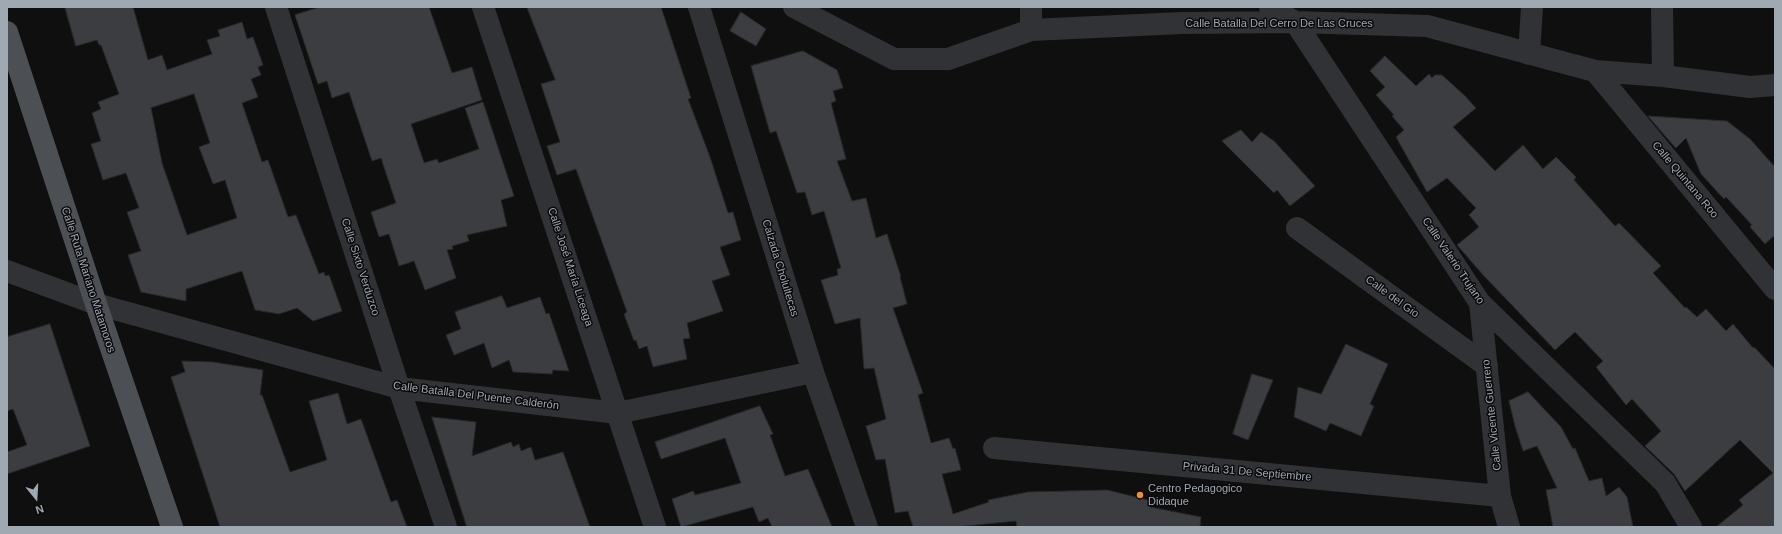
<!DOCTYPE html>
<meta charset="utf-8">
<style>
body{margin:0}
#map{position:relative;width:1782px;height:534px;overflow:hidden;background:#0f0f10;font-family:Helvetica,sans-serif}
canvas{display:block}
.frame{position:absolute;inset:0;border:8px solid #a0a8b1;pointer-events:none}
.north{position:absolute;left:16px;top:478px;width:40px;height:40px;-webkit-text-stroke:3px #0a0a0b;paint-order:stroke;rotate:162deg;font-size:11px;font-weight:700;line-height:16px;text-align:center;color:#a0a8b1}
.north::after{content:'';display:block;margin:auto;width:14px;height:18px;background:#a0a8b1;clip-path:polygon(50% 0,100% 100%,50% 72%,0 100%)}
</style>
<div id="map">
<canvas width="1782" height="534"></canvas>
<div class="frame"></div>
<div class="north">N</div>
</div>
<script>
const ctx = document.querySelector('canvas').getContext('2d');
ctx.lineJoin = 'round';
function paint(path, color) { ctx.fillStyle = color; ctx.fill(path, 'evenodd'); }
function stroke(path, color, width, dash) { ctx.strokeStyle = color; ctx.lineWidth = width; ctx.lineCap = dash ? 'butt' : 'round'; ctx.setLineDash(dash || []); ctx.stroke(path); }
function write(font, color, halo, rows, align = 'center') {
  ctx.font = font + ' Helvetica,sans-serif'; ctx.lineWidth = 3; ctx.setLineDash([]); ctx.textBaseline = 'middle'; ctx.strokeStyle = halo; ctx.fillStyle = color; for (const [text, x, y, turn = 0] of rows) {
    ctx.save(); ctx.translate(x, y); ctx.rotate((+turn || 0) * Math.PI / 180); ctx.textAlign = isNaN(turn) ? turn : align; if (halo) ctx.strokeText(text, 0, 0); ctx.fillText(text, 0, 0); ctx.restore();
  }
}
const building = new Path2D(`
 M65,7H133L148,60L162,55L167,70L212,54L207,40L220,36L218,30L242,22L247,39L253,37L263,65L258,67L261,75L251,79L258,97L242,103L262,162L268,160L288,217L296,215L319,274L324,272L325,276L329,275L342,311L313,321L297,308L279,314L255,310L242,271L186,289V301L141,292L128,255L141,251L127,212L139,208L126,173L103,180L91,144L101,141L92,113L101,109L98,102L119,94L101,45H99L97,40L76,46ZM194,94L210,143L199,147L213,184L225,180L237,218L187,235L162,163L151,108Z
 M320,7H429L452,73L472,67L482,100L411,124L424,163L437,159L439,163L479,149L465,108L483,102L514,196L501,200L507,226L467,235L469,241L452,246L453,249L447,250L456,278L425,290L414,261L399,266L389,234L379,237L371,212L396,203L381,158L372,161L349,92L332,98L327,81L318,84L295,15Z
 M527,7H661L691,98L688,99L710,157L728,213L733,212L741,240L720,247L730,275L712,281L723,311L687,323L690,338L683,339L687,359L653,367L647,346L639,349L636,340L634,341L624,314L627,312L576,169L557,175L547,146L560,142L541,84L555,80Z
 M741,12L766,29L756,46L730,31Z
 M803,51L837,70L843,88L833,91L836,101L831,103L846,159L837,161L852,201L866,198L876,238L887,234L901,277H900L907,304L893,308L923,393L918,395L931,443L949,438L953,449L955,448L961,470L942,474L953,514L989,502L988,500L1028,492L1107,490L1152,501L1150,507L1201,517L1200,527H1017L1016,521L956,527H913L908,511L895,513L885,459L876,460L866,426L886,419L874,368L864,369L860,318L835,324L821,280L838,275L837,269L841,268L824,211L812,215L805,192L797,193L776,131L770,133L751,66Z
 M1385,56L1416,86L1429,74L1432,78L1435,75H1442L1465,96L1476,108L1453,127L1495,171L1523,145L1543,169L1556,157L1576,177L1574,180L1615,226L1619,223L1661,266L1653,273L1685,308L1686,307L1697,317L1706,309L1726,331L1733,324L1753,348L1754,347L1775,369V527H1716L1743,505L1739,500L1773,473L1740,440L1685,491L1674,474L1645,446L1661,431L1632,399L1626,405L1596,367L1603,361L1575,332L1555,350L1484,276L1457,245L1479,227L1469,215L1476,208L1447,178L1427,192L1396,137L1404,130L1392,116L1394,115L1376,95L1385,87L1370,71Z
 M1648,116L1727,121L1750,139L1775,167V235L1765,244L1750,227L1752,225L1726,197L1724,199L1701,174L1686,138L1676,148Z
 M1241,130L1252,142L1261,132L1274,141L1315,186L1290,206L1277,190L1274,193L1222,141Z
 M502,296L507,308L540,297L546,314L549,313L569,371L553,370L552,374L513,372L509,360L492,368L484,343L454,355L446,335L461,329L455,312Z
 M50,324L90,446L7,474V452L27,445L13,409L7,411V337Z
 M1346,344L1388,364L1370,404L1374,406L1361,436L1330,423L1326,431L1294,417L1298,387L1321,394Z
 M182,361L213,362L263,370L260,395H262L290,472L327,460L309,401L338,393L347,424L361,419L391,502L397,500L407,527H220L171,377L185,372Z
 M1252,374L1273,380L1248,440L1233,434Z
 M1528,392L1561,427L1573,449L1575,448L1589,481L1602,478L1606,496L1619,487L1627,497L1633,527H1553L1546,490L1557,488L1537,446L1523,451L1515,426L1509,401Z
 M760,406L773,434L770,435L785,476L808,469L832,527H772L768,518L759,522L753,507L681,527L672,499L693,491L695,495L741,483L725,438L661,459L655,442Z
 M432,417L476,422L472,456L511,442L513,447L519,444L521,451L531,447L535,460L563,452L590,527H467Z`);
paint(building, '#3b3d40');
stroke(building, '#29292c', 1);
stroke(new Path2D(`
 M276,7L399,388L446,527
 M483,7L655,527
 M699,7L813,372L867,527
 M794,7L894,59H948L1031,30L1182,23L1295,22L1427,26L1595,71L1663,76L1750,87L1775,85
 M1270,7L1295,22L1480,303L1665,483L1691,527
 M1662,7L1663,76
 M1031,30V7
 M1529,54L1532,7
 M1595,71L1775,289
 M1297,228L1487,366
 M7,271L96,304L399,388L618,413L813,372
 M1480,303L1500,496L1509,527
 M994,448L1500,496`), '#303235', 22);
stroke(new Path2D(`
 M7,32L96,304L172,527`), '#4c4f54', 22);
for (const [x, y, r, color] of [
 [1140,495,4,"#f18f26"]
]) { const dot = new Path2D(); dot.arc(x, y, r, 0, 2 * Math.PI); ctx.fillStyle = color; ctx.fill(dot); stroke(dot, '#0a0a0b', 1.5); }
write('11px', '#a0a8b1', '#0a0a0b', [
 ["Calle Batalla Del Cerro De Las Cruces",1279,24],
 ["Calle Quintana Roo",1685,180,50],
 ["Calle Valerio Trujano",1453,261,56],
 ["Calle Sixto Verduzco",360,267,72],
 ["Calle José María Liceaga",570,267,72],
 ["Calzada Cholultecas",780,268,73],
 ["Calle Ruta Mariano Matamoros",88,280,72],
 ["Calle del Gio",1392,297,36],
 ["Calle Batalla Del Puente Calderón",476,396,7],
 ["Calle Vicente Guerrero",1492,415,-96],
 ["Privada 31 De Septiembre",1247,472,5]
]);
write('11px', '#a0a8b1', '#0a0a0b', [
 ["Centro Pedagogico",1148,489],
 ["Didaque",1148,502]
], 'left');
</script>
